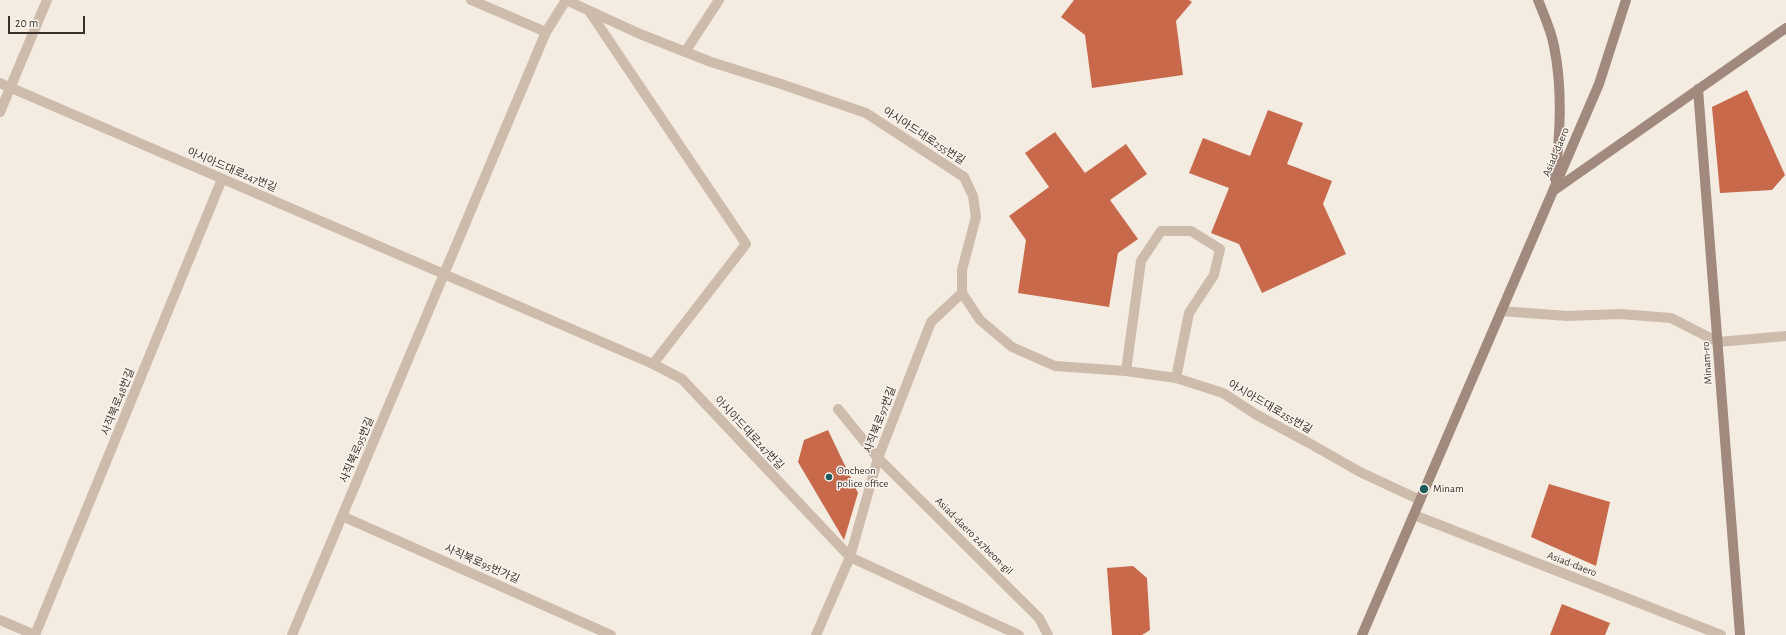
<!DOCTYPE html>
<meta charset="utf-8">
<style>
body{margin:0}
#map{position:relative;width:1786px;height:635px;overflow:hidden;background:#f4ebe1;font-family:"Alegreya Sans",sans-serif}
canvas{display:block}
.scale{position:absolute;left:8px;top:16px;width:77px;height:18px;box-sizing:border-box;border:2px solid #3b302b;border-top:0;padding-left:5px;font-size:12px;line-height:14px;white-space:nowrap;color:#3b302b;-webkit-text-stroke:3px #fbf5ee;paint-order:stroke}
</style>
<div id="map">
<canvas width="1786" height="635"></canvas>
<div class="scale">20 m</div>
</div>
<script>
const ctx = document.querySelector('canvas').getContext('2d');
ctx.lineJoin = 'round';
function paint(path, color) { ctx.fillStyle = color; ctx.fill(path, 'evenodd'); }
function stroke(path, color, width, dash) { ctx.strokeStyle = color; ctx.lineWidth = width; ctx.lineCap = dash ? 'butt' : 'round'; ctx.setLineDash(dash || []); ctx.stroke(path); }
function write(font, color, halo, rows, align = 'center') {
  ctx.font = font + ' "Alegreya Sans","Noto Sans KR",sans-serif'; ctx.lineWidth = 3; ctx.setLineDash([]); ctx.textBaseline = 'middle'; ctx.strokeStyle = halo; ctx.fillStyle = color; for (const [text, x, y, turn = 0] of rows) {
    ctx.save(); ctx.translate(x, y); ctx.rotate((+turn || 0) * Math.PI / 180); ctx.textAlign = isNaN(turn) ? turn : align; if (halo) ctx.strokeText(text, 0, 0); ctx.fillText(text, 0, 0); ctx.restore();
  }
}
paint(new Path2D(`
 M1074,0H1189L1192,2L1176,21L1183,75L1092,88L1085,35L1061,17Z
 M1747,90L1785,175L1772,190L1720,193L1712,107Z
 M1268,110L1303,123L1287,164L1332,181L1323,204L1346,254L1262,293L1239,244L1211,233L1229,188L1189,173L1203,138L1250,156Z
 M1055,132L1085,173L1126,144L1147,174L1110,200L1138,239L1118,253L1109,307L1018,293L1026,240L1009,216L1049,187L1025,153Z
 M828,430L858,493L844,540L798,462L804,440Z
 M1549,484L1610,502L1596,566L1531,537Z
 M1133,566L1147,578L1150,630L1142,635H1112L1107,568Z
 M1562,604L1610,623L1605,635H1550Z`), '#c8694b');
stroke(new Path2D(`
 M589,11L746,244L653,364
 M685,52L719,0
 M1126,371L1141,261L1161,231H1191L1220,249L1214,275L1189,313L1176,378
 M838,409L878,458`), '#cdbbac', 10);
stroke(new Path2D(`
 M471,0L546,32
 M0,83L653,364L682,379L850,557L1019,635
 M0,112L47,0
 M1501,311L1567,316L1620,314L1671,318L1718,342L1786,336
 M878,458L1039,618L1048,635
 M1414,515L1721,635
 M342,516L611,635
 M0,620L35,635L222,179
 M292,635L546,32L566,0L640,34L711,62L778,83L866,113L964,177L973,196L976,217L962,270V293L980,320L1012,347L1055,366L1126,371L1176,378L1223,393L1257,415L1309,443L1360,472L1420,500
 M816,635L850,557L878,458L931,322L962,293`), '#cdbbac', 10);
stroke(new Path2D(`
 M1538,0C1544,15 1551,30 1554,46C1563,90 1560,135 1555,179
 M1698,89L1740,635
 M1553,191L1786,28
 M1362,635L1599,84L1626,0`), '#a18a7d', 10);
for (const [x, y, r, color] of [
 [829,477,4,"#1f5a5e"],
 [1424,489,5,"#1f5a5e"]
]) { const dot = new Path2D(); dot.arc(x, y, r, 0, 2 * Math.PI); ctx.fillStyle = color; ctx.fill(dot); stroke(dot, '#fbf5ee', 1.5); }
write('11px', '#3b302b', '#fbf5ee', [
 ["아시아드대로255번길",924,136,33],
 ["Asiad-daero",1556,152,-67],
 ["아시아드대로247번길",232,170,23],
 ["Minam-ro",1707,363,-94],
 ["사직북로48번길",118,402,-68],
 ["아시아드대로255번길",1270,407,30],
 ["사직북로97번길",880,420,-69],
 ["아시아드대로247번길",749,433,47],
 ["사직북로95번길",357,450,-67],
 ["Asiad-daero 247beon-gil",974,536,45],
 ["사직북로95번가길",482,564,24],
 ["Asiad-daero",1572,564,21]
]);
write('11px', '#3b302b', '#fbf5ee', [
 ["Oncheon",837,471],
 ["police office",837,484],
 ["Minam",1433,489]
], 'left');
</script>
